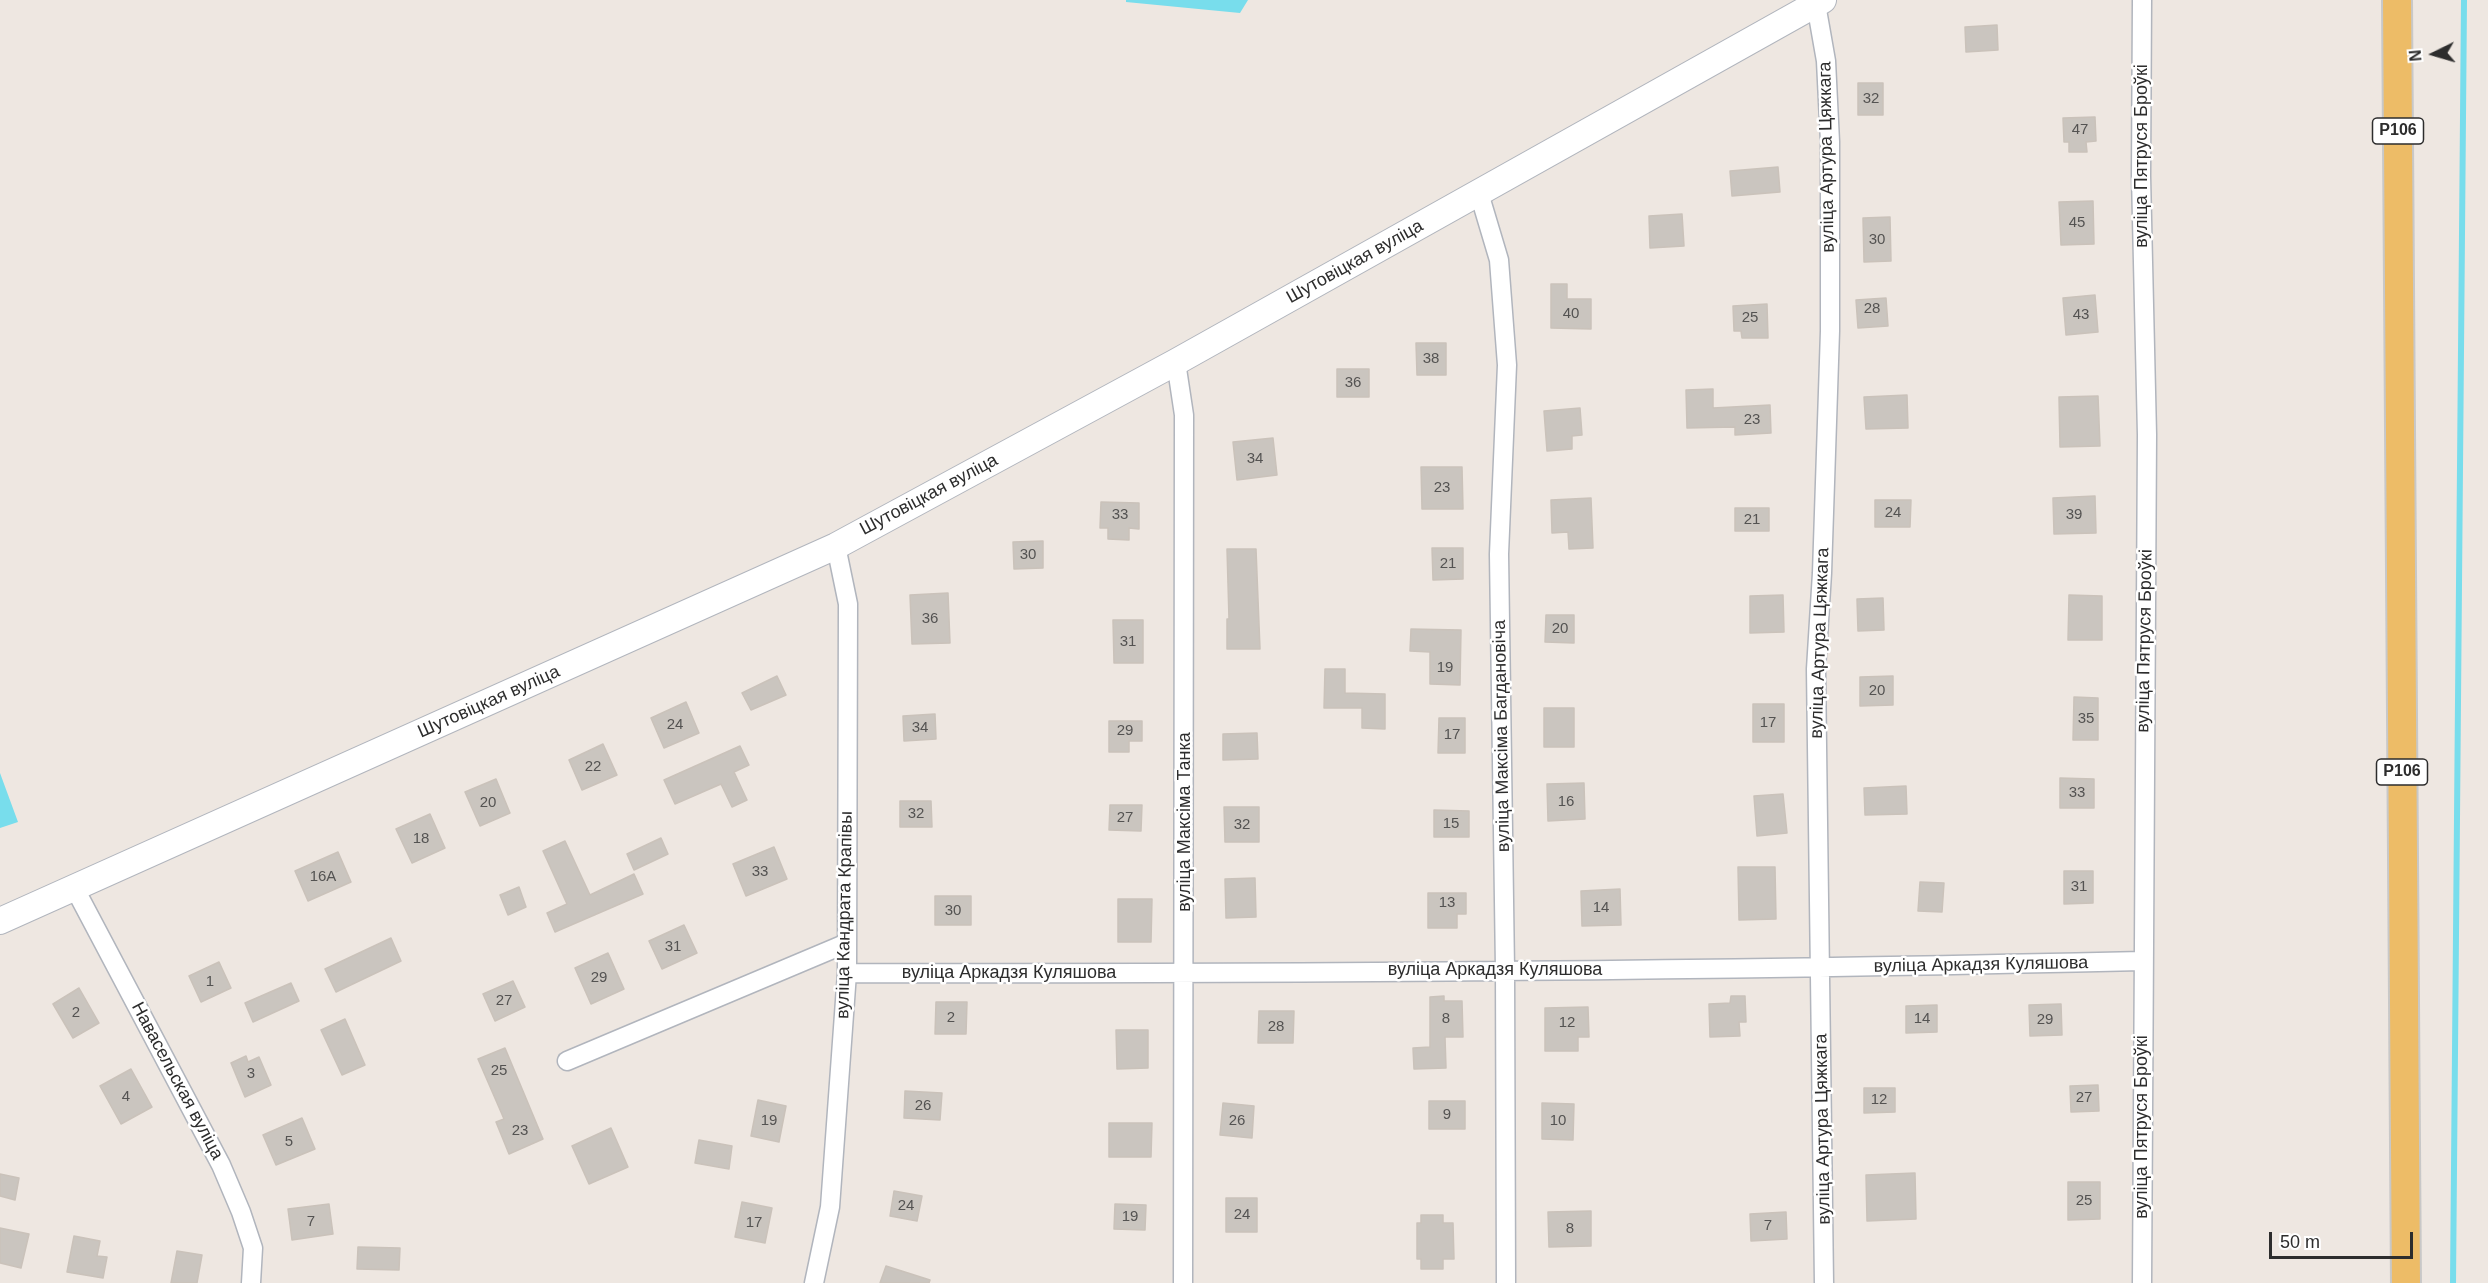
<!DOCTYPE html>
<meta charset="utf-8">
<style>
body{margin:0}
#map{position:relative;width:2488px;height:1283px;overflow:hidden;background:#eee7e1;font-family:Arial,sans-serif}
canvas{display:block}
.north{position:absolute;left:2404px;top:24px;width:60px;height:60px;-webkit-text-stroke:4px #fff;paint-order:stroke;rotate:265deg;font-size:16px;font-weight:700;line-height:24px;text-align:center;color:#2d2d2d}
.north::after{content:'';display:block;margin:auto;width:21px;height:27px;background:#2d2d2d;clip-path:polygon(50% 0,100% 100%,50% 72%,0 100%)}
.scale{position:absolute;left:2269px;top:1232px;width:144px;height:27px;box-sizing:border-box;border:3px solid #2d2d2d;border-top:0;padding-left:8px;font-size:18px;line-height:21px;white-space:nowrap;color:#2d2d2d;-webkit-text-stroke:4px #fff;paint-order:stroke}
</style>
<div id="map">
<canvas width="2488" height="1283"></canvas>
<div class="north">N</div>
<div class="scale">50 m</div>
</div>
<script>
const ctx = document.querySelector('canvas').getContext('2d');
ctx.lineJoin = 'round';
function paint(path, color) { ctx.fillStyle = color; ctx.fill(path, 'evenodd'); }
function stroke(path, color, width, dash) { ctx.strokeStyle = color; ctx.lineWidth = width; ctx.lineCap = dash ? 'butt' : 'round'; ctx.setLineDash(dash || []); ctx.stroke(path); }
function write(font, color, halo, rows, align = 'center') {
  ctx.font = font + ' Arial,sans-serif'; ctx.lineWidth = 5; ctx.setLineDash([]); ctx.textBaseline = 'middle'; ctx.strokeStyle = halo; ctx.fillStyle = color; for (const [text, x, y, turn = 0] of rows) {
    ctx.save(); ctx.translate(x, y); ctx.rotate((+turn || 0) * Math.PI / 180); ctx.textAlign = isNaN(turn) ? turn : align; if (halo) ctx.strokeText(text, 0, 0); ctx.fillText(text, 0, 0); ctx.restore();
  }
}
paint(new Path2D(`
 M1126,0H1248L1240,13L1126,2Z
 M0,773L18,822L0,828Z`), '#78ddec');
stroke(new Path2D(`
 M2453,1283L2464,0`), '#78ddec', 6);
const building = new Path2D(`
 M1997,25L1998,50L1966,52L1965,27Z
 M1858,83H1883V115H1858Z
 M2095,117L2096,141L2086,142L2087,152H2069V142H2064L2063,118Z
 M1778,167L1780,192L1732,196L1730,171Z
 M2093,201L2094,244L2061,245L2059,202Z
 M1682,214L1684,246L1650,248L1649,216Z
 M1890,217L1891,261L1864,262L1863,218Z
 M1551,284H1567V299H1591V329L1551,328Z
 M2095,295L2098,332L2066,335L2063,298Z
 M1886,298L1888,326L1858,328L1856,300Z
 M1767,304L1768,338H1742L1741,331H1734L1733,306Z
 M1416,343H1446V375H1417Z
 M1337,369H1369V397H1337Z
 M1713,389V408L1770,405L1771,433L1735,435V427L1687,428L1686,390Z
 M1907,395L1908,428L1866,429L1864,397Z
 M2098,396L2100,446L2060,447L2059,397Z
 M1580,408L1582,435L1572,436V449L1547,451L1544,411Z
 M1273,438L1277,475L1237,480L1233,442Z
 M1421,467H1462L1463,509H1422Z
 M2095,496L2096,533L2054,534L2053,498Z
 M1591,498L1593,548L1569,549L1568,532L1552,533L1551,500Z
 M1875,500H1911L1910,527H1875Z
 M1101,502L1139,503V529L1129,528V540L1108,539V528H1100Z
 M1735,508H1769V531H1735Z
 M1043,541V568L1014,569L1013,542Z
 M1432,548H1463V579L1433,580Z
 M1227,549H1256L1260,649H1227V619H1229Z
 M948,593L950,643L912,644L910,595Z
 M1783,595L1784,632L1750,633V596Z
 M2069,595L2102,596V640H2068Z
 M1883,598L1884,630L1858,631L1857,599Z
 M1546,615H1574V643L1545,642Z
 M1113,620H1143V663H1114Z
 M1411,629L1461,630L1460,685L1430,684V652L1410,651Z
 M1325,669H1345V693L1385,694V729L1362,728V708H1324Z
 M777,676L786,695L751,710L742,693Z
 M1893,676V705L1860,706V677Z
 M2074,697L2098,698V740H2073Z
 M686,702L699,733L664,748L651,718Z
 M1753,704H1784V742H1753Z
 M1544,708H1574V747H1544Z
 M935,714L936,739L904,741L903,716Z
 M1439,718H1465V753H1438Z
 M1109,721H1142V741H1129V752H1109Z
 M1257,733L1258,759L1223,760V734Z
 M603,744L617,775L582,790L569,760Z
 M740,746L749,765L734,772L747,800L732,807L721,784L675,804L664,780Z
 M2060,778L2094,779V808H2060Z
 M496,779L510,813L480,826L465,792Z
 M1584,783L1585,819L1548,821L1547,784Z
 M1906,786L1907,814L1865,815L1864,788Z
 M1783,794L1787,833L1757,836L1754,796Z
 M900,801H931L932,827H900Z
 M1110,805H1142L1141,831L1109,830Z
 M1224,807H1259V842H1225Z
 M1434,810L1469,811V837H1434Z
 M430,814L445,848L412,863L396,829Z
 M661,838L668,854L634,870L627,854Z
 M565,841L590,895L634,874L643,894L555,932L547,913L567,904L543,851Z
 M774,847L787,879L746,896L733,864Z
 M338,852L351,882L308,901L295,871Z
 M1738,867H1775L1776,919L1739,920Z
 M2064,871H2093V903L2064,904Z
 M1255,878L1256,917L1226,918L1225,879Z
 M1920,882L1944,883L1942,912L1918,911Z
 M519,887L526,907L508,915L500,895Z
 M1620,889L1621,925L1582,926L1581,891Z
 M1428,893H1466V914H1457V928H1428Z
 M935,896H971V925H935Z
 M1118,899H1152L1151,942H1118Z
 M684,925L697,953L662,969L649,941Z
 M391,938L401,961L336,992L325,969Z
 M608,953L624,989L591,1004L575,968Z
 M219,962L231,988L201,1002L189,976Z
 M513,981L525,1007L495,1021L483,994Z
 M291,983L299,1001L253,1022L245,1003Z
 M79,988L99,1023L73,1038L53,1004Z
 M1444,996V1001H1462L1463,1037H1445L1446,1068L1414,1069L1413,1048L1430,1047V997Z
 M1731,996H1745L1746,1022H1739L1740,1036L1710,1037L1709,1004L1730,1003Z
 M936,1002H967L966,1034H935Z
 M2061,1004L2062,1035L2030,1036L2029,1005Z
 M1937,1005V1032L1906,1033V1006Z
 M1588,1007L1589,1037H1578V1051H1545V1008Z
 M1259,1011H1294L1293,1043H1258Z
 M345,1019L365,1065L342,1075L321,1030Z
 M1116,1030H1148V1068L1117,1069Z
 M505,1048L543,1139L509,1154L496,1122L504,1119L478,1059Z
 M246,1056L248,1062L259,1057L271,1085L245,1097L231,1063Z
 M131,1069L152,1107L121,1124L100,1086Z
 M2098,1085L2099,1111L2071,1112L2070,1086Z
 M1864,1088H1895V1112L1864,1113Z
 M905,1091L942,1093L940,1120L904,1118Z
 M758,1100L786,1106L779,1142L751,1136Z
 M1429,1101H1465V1129H1429Z
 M1223,1103L1254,1106L1252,1138L1220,1135Z
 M1542,1103L1574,1104L1573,1140L1542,1139Z
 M302,1118L315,1149L276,1165L263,1135Z
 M1109,1123H1152L1151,1157H1109Z
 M611,1128L628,1167L589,1184L572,1146Z
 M699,1140L732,1146L729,1169L695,1163Z
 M1915,1173L1916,1219L1867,1221L1866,1175Z
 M0,1174L19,1178L15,1200L0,1196Z
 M2068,1182H2100V1219L2068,1220Z
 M894,1191L922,1196L917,1221L890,1216Z
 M1226,1198H1257V1232H1226Z
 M742,1202L772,1208L765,1243L735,1237Z
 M329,1204L333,1234L292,1240L288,1209Z
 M1115,1204L1146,1205L1145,1230L1114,1229Z
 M1591,1211V1246L1549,1247L1548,1212Z
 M1786,1212L1787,1239L1751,1241L1750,1214Z
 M1421,1215H1443V1223H1453L1454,1259H1443V1269H1421V1259H1417V1223H1421Z
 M0,1228L29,1234L21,1268L0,1263Z
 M74,1236L100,1241L97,1256L107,1257L103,1278L67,1272Z
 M358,1247L400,1248L399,1270L357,1269Z
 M177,1251L202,1255L197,1283H171Z
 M886,1266L930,1280L929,1283H880Z`);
paint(building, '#cac5bf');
stroke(building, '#cac2ba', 1.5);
const minor = new Path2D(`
 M2142,0L2141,176L2147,435L2142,1283
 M1816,4L1826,61L1830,142V331L1822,573L1816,669L1824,1283
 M1479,193L1499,260L1507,365L1499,554L1505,970L1506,1283
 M1176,362L1184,415L1183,1283
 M74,887L221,1165L241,1212L253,1248L251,1283
 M847,973C1279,974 1711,971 2142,961
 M567,1061L847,943
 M814,1283L830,1207L847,973L848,604L836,546`);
const secondary = new Path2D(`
 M0,921L836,546L1176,362L1823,0`);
const primary = new Path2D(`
 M2397,0L2406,1283`);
stroke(minor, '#b1b5bd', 21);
stroke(secondary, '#b1b5bd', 28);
stroke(primary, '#c8c8c8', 32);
stroke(minor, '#fff', 18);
stroke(secondary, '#fff', 26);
stroke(primary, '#edbc67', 28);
write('15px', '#545352', null, [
 ["32",1871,99],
 ["47",2080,130],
 ["45",2077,223],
 ["30",1877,240],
 ["28",1872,309],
 ["40",1571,314],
 ["43",2081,315],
 ["25",1750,318],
 ["38",1431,359],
 ["36",1353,383],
 ["23",1752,420],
 ["34",1255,459],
 ["23",1442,488],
 ["24",1893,513],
 ["33",1120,515],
 ["39",2074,515],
 ["21",1752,520],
 ["30",1028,555],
 ["21",1448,564],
 ["36",930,619],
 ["20",1560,629],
 ["31",1128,642],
 ["19",1445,668],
 ["20",1877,691],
 ["35",2086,719],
 ["17",1768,723],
 ["24",675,725],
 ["34",920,728],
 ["29",1125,731],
 ["17",1452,735],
 ["22",593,767],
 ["33",2077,793],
 ["16",1566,802],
 ["20",488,803],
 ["32",916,814],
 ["27",1125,818],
 ["15",1451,824],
 ["32",1242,825],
 ["18",421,839],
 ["33",760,872],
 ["16А",323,877],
 ["31",2079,887],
 ["13",1447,903],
 ["14",1601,908],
 ["30",953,911],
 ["31",673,947],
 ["29",599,978],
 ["1",210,982],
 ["27",504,1001],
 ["2",76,1013],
 ["2",951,1018],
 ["8",1446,1019],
 ["14",1922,1019],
 ["29",2045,1020],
 ["12",1567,1023],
 ["28",1276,1027],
 ["25",499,1071],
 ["3",251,1074],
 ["4",126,1097],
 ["27",2084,1098],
 ["12",1879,1100],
 ["26",923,1106],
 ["9",1447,1115],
 ["19",769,1121],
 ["26",1237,1121],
 ["10",1558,1121],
 ["23",520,1131],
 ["5",289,1142],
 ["25",2084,1201],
 ["24",906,1206],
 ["24",1242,1215],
 ["19",1130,1217],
 ["7",311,1222],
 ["17",754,1223],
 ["7",1768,1226],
 ["8",1570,1229]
]);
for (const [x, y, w] of [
 [2398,131,51],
 [2402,772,51]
]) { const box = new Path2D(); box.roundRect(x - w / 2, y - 13, w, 26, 4.5); ctx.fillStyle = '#fff'; ctx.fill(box); stroke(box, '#2d2d2d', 1.5); }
write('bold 16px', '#2d2d2d', null, [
 ["Р106",2398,131],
 ["Р106",2402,772]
]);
write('18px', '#2d2d2d', '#fff', [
 ["вуліца Пятруся Броўкі",2142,156,-90],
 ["вуліца Артура Цяжкага",1827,157,-91],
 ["Шутовіцкая вуліца",1355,262,-29],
 ["Шутовіцкая вуліца",929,495,-28],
 ["вуліца Пятруся Броўкі",2145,641,-89],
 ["вуліца Артура Цяжкага",1820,643,-88],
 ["Шутовіцкая вуліца",489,702,-24],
 ["вуліца Максіма Багдановіча",1502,736,-91],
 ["вуліца Максіма Танка",1185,822,-90],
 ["вуліца Кандрата Крапівы",845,915,-89],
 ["вуліца Аркадзя Куляшова",1981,965,-1],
 ["вуліца Аркадзя Куляшова",1495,970],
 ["вуліца Аркадзя Куляшова",1009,973],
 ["Навасельская вуліца",177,1081,62],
 ["вуліца Пятруся Броўкі",2142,1127,-90],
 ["вуліца Артура Цяжкага",1823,1129,-91]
]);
</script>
